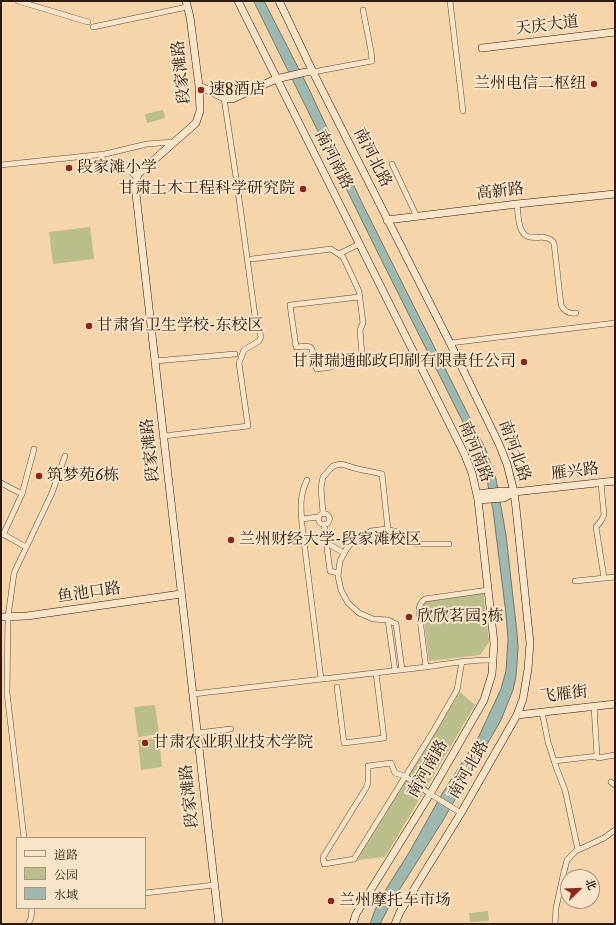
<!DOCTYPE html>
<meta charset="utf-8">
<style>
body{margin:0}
#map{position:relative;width:616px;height:925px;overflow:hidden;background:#f6d5aa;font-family:"IM FELL Great Primer","Noto Serif SC",serif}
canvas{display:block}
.frame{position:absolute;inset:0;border:2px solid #2b1b10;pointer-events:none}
.legend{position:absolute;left:16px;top:837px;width:130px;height:72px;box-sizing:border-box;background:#f9e4c8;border:1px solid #a7947e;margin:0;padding:5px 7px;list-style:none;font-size:12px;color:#2b1b10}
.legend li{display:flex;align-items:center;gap:8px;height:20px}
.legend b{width:20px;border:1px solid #a7947e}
.north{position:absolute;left:560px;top:869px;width:40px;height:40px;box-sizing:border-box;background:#f9e4c8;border:1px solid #a7947e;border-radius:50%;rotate:67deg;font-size:11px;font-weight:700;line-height:16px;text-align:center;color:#2b1b10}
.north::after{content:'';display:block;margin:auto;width:14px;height:18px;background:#8f2418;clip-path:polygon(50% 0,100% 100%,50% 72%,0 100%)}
</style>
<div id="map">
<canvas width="616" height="925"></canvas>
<div class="frame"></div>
<ul class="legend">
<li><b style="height:5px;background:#f9e4c8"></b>道路</li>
<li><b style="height:11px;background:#babe8a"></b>公园</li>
<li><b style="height:11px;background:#9db8ae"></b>水域</li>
</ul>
<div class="north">北</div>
</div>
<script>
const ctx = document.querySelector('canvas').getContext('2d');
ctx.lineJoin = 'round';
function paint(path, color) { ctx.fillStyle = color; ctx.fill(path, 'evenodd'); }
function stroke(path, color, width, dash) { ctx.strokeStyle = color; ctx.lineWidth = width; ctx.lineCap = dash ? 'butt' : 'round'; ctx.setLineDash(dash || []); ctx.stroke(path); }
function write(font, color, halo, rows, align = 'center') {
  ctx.font = font + ' "IM FELL Great Primer","Noto Serif SC",serif'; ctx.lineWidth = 4; ctx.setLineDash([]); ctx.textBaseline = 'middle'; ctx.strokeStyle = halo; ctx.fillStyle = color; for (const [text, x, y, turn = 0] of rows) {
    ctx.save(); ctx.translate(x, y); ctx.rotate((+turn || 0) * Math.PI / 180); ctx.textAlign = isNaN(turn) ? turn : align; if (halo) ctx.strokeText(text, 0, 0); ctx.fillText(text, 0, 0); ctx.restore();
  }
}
paint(new Path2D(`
 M163,110L165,118L147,123L145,114Z
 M90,227L94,259L53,264L49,232Z
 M483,590L489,642L480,655L429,661L421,598Z
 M460,692L475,705L385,857L357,860Z
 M155,705L159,734L138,737L134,707Z
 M159,738L162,767L141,770L138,740Z
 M488,911L489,921L470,922L469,913Z`), '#babe8a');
const water = new Path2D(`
 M254,1H264L308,87L363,205L486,450L496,479L506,535L517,633L518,647L517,663L516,676L513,690L501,720L493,734L442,822L391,903L380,924H370L375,910L383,894L410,851L442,794L479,736L501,689L506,671L508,639L506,614L493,510L486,475L476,448L381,259Z`);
paint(water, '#9db8ae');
stroke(water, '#6f796f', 1);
const street = new Path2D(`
 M18,1L88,22
 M450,1L463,111
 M93,27L187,7
 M313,72L372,61L371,51L363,10
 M101,154L103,160L106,166L112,167L130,165L132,173L137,178
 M392,164L417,217
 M1,165L105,154L147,144L174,142
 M517,204C518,212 518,223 521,229C528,246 545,230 554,243L561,305C564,311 569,314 576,313
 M339,254L359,244
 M252,259L331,249L343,257L359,291L363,323L360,330L362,355V357L359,360L335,363L331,367L317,369C311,363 315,349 310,347C306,345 299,347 296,347L290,305L359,297
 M450,343L615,323
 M155,361L235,354
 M164,436L248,426L239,363L244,350L259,341L261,337L255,316L237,184L224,98
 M307,480C299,497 301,508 302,525L321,679
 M1,483L22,494
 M601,483L604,515L601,521L596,527L604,578
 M323,513L321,488L323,477L333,466L341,464L358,469L382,474L388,530
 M318.5 519a5.5 5.5 0 1 1 11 0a5.5 5.5 0 1 1-11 0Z
 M302,519L318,517
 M324,524L330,571L338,573
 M1,533L26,547
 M3,535L22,494L34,449
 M327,543L344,553
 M575,581L615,577
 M388,620L395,671
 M426,667L419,611C419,606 421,602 425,599L488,590
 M402,670L396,624L388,620L373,619L359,613L348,603L341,590L338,576L340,561L347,548L357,537L371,531L386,529L400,533L413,541L415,544H449
 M337,687L344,743L384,738L376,673
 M193,694L426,667C448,664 470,659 493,660
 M594,706L597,756
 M542,712L548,742L556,767L565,790L578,850
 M197,733L231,729
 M554,761L597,756L598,758L615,755
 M611,782L615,785
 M461,813L430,794L405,776L395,773L391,763L368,766V783L366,788L323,857L324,864L354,859L434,730L457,690L462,661
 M24,838L7,693L8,617L14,573L52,493L65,456
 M145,893L214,885
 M28,924L31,918L32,908
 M555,924L556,908L563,876L567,860L576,851L604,838L615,830`);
const secondary = new Path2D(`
 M186,1L190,17L199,86L200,111L196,123L138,174L135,185L219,924
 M238,1L464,453L472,473L478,500L494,643L492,674L484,700L430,794L356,914L353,924
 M279,1L313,72L450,343L499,444L507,464L514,492L516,508L530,643L528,669L523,699L517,715L461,813L400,912L395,924
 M482,48L615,32
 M199,86L224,98L232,99L276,79L306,72H313
 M387,220L517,204L615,194
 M477,494L502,491L514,492L615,481
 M478,500L504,498L514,492
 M1,617L27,616L181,594
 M517,715L615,704`);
stroke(street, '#5e4a36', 6);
stroke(secondary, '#2b1b10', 8);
stroke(street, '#f9e4c8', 5);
stroke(secondary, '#f9e4c8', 7);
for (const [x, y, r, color] of [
 [594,84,4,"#8f2418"],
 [201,90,4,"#8f2418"],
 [69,168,4,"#8f2418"],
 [303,189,4,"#8f2418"],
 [89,326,4,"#8f2418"],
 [524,362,4,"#8f2418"],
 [39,476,4,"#8f2418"],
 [231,540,4,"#8f2418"],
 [409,617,4,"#8f2418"],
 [145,743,4,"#8f2418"],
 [331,901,4,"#8f2418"]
]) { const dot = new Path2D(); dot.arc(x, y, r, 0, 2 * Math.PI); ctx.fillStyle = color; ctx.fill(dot); stroke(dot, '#f9e4c8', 1.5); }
write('16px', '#2b1b10', '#f9e4c8', [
 ["天庆大道",547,26,-7],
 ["段家滩路",182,72,-96],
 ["南河北路",372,158,63],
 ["南河南路",333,160,63],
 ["高新路",500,192,-7],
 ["段家滩路",151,450,-96],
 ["南河北路",514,451,70],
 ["南河南路",475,452,68],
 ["雁兴路",575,472,-7],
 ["鱼池口路",89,593,-8],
 ["飞雁街",564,695,-6],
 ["南河南路",428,769,-60],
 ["南河北路",469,770,-60],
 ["段家滩路",190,796,-96]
]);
write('16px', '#2b1b10', '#f9e4c8', [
 ["兰州电信二枢纽",586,84,"right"],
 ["速8酒店",209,90],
 ["段家滩小学",77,168],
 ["甘肃土木工程科学研究院",295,189,"right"],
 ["甘肃省卫生学校-东校区",97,326],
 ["甘肃瑞通邮政印刷有限责任公司",516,362,"right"],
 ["筑梦苑6栋",47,476],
 ["兰州财经大学-段家滩校区",239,540],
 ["欣欣茗园3栋",417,617],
 ["甘肃农业职业技术学院",153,743],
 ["兰州摩托车市场",339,901]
], 'left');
</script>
